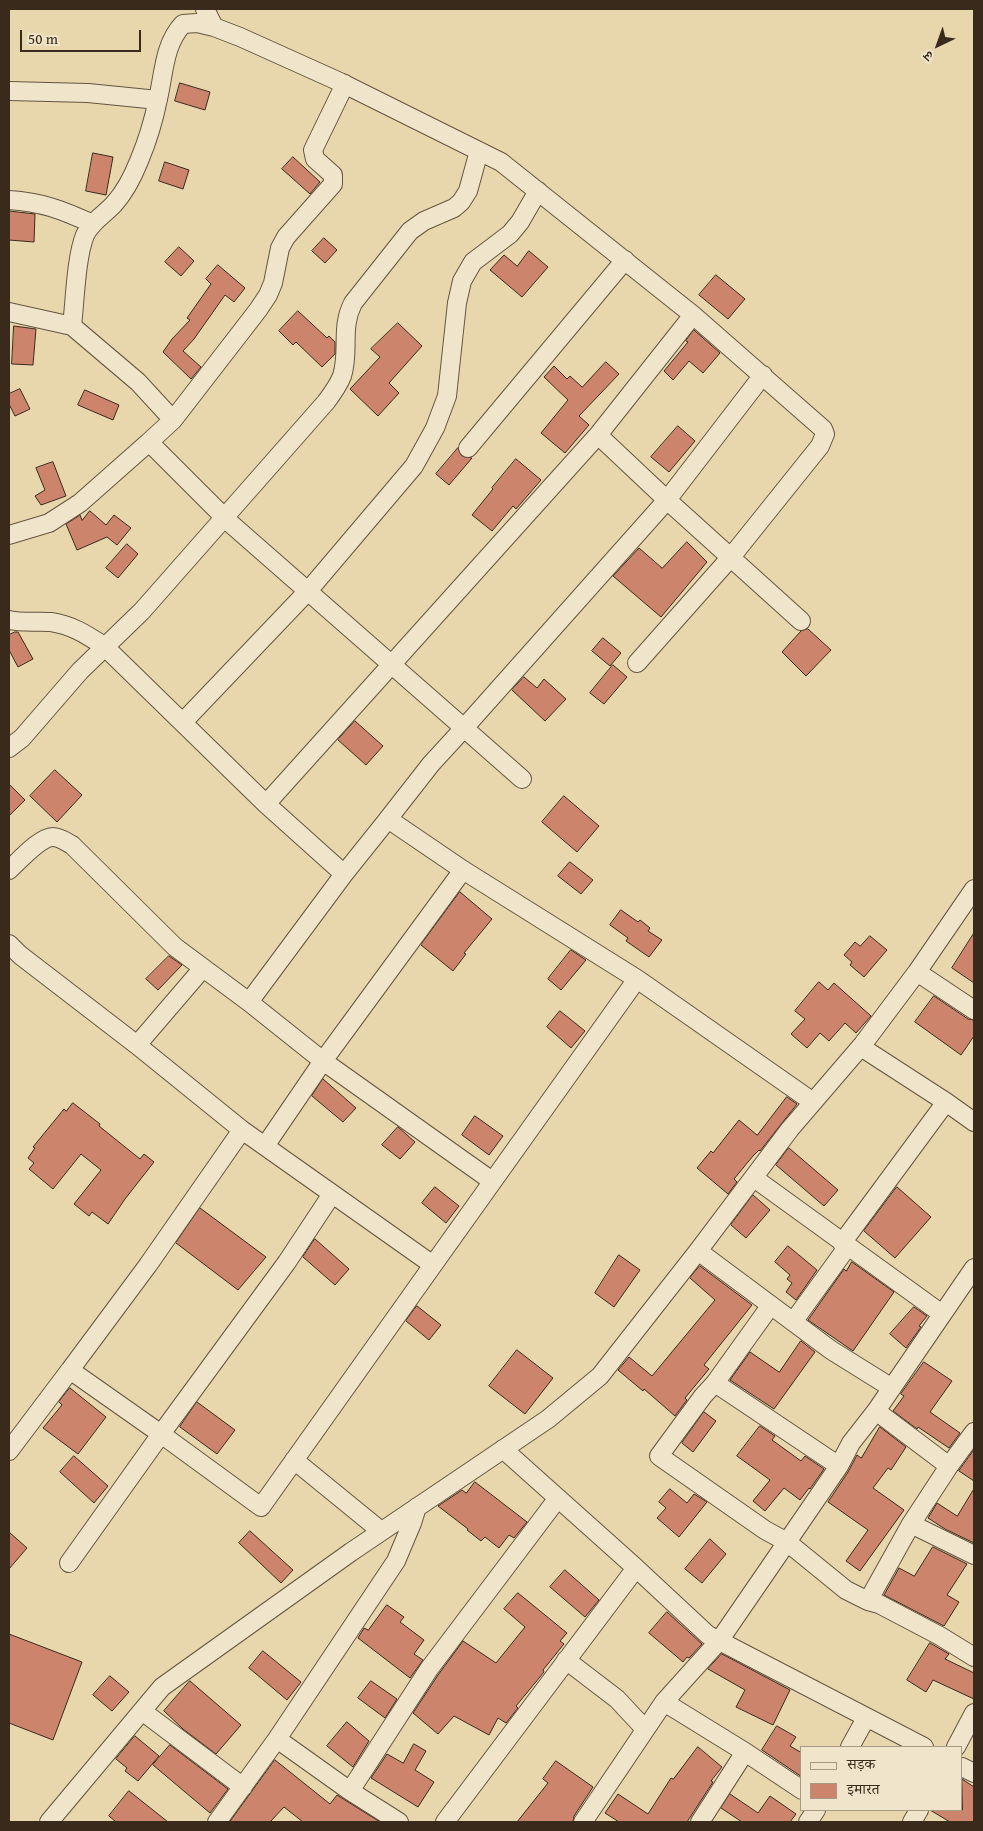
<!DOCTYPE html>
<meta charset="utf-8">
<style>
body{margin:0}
#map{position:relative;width:983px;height:1831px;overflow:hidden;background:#e8d7ad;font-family:"Gentium Book Plus","Noto Serif Devanagari",serif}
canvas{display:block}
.frame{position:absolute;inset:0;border:10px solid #392a1c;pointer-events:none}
.legend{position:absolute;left:800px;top:1746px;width:162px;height:65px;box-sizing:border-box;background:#f0e5ca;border:1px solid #a79a84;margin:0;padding:6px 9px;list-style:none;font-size:15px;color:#392a1c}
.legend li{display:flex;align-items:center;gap:10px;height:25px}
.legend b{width:25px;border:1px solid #a79a84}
.north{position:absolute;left:913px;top:20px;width:50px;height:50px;-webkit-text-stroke:4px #f0e5ca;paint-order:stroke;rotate:222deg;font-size:14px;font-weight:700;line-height:20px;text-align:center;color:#392a1c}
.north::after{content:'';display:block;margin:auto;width:18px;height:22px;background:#392a1c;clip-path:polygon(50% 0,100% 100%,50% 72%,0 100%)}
.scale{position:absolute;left:20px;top:30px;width:121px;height:22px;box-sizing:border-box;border:2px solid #392a1c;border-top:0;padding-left:6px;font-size:15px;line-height:18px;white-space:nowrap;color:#392a1c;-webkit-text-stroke:4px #f0e5ca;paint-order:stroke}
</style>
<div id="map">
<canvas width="983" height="1831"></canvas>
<div class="frame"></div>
<ul class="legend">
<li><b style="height:6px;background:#f0e5ca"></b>सड़क</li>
<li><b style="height:14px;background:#cd846c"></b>इमारत</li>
</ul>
<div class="north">उ</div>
<div class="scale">50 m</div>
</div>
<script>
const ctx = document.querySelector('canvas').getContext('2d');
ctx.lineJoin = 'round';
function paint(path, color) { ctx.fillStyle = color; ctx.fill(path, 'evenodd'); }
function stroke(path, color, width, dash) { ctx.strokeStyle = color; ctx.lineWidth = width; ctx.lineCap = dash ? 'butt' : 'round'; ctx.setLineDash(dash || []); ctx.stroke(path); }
const building = new Path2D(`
 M180,83L210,92L205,110L175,101Z
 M93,153L113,157L106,195L86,191Z
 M293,157L320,182L310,194L282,169Z
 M165,162L189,170L183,189L159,181Z
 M9,211L35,214L34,242L9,240Z
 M324,238L337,250L325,263L312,251Z
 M179,247L194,261L181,276L165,262Z
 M529,251L548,267L522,297L490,270L504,255L517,266Z
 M218,265L245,288L234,302L225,295L194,339L183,351L201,367L191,379L163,352L172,339L190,320L187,318L211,284L206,279Z
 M716,275L745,299L728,319L699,295Z
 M298,311L327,338L329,336L335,342V354L322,367L296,342L293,345L279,331Z
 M398,323L422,346L389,383L399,393L378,416L350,389L380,357L371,349Z
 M14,326L36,329L33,365L12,364Z
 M694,330L720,353L703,373L689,361L673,380L664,371L688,342L686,341Z
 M606,362L619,374L579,416L589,425L565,453L541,433L568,400L544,377L554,366L567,379L570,376L582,387Z
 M20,389L30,409L15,416L9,404V394Z
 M85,390L119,405L113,420L78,405Z
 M678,426L695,441L669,472L651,457Z
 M458,448L462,456L472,458L449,485L436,474Z
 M516,459L541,480L516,509L513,506L492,531L472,515L493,489L492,488Z
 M53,462L66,496L41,505L35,496L45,490L36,468Z
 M90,511L106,525L114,515L131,528L117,545L107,537L77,550L66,524L80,515L82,520Z
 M687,542L707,562L661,617L613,576L639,548L662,568Z
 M127,544L138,554L118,578L106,568Z
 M808,629L831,650L806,676L782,652L801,631Z
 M15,632H18L33,659L18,667L9,650V635Z
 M603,638L621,653L610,666L592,651Z
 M613,665L627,677L604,704L590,693Z
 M524,677L537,688L544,679L566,699L545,721L512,690Z
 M355,721L383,746L366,765L338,740Z
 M55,770L82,795L57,822L30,796Z
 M9,784L25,800L9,816Z
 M564,796L599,826L577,852L542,822Z
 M570,862L593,880L581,894L558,876Z
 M460,892L492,919L464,953L466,954L453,971L421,945Z
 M621,910L638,922L640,920L650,928L648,931L662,940L649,957L626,941L628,938L610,925Z
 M974,933V983L952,968Z
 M870,936L887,950L864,977L850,965L852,962L844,955L855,942L860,946Z
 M571,950L586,960L561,990L548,979Z
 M169,956L182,965L158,990L146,979Z
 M819,982L828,990L834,983L871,1016L856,1033L845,1023L829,1041L820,1033L807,1048L791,1034L805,1019L795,1011Z
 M934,996L968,1019L974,1020V1036L961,1055L915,1022Z
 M560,1011L585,1031L571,1048L547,1027Z
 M323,1079L356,1108L343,1122L312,1096Z
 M787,1097L797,1104L760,1151L759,1150L753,1156L734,1179L737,1182L728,1194L697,1168L711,1151L713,1153L739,1120L757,1135Z
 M73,1103L100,1124L99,1126L140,1159L144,1154L154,1162L125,1199L108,1224L92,1212L89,1216L74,1204L101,1170L81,1154L53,1189L29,1169L34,1163L28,1158L35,1148L33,1147L64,1109L66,1111Z
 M475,1116L503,1136L489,1155L462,1135Z
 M398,1127L415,1142L400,1159L382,1145Z
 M789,1148L838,1190L824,1206L776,1165Z
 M435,1187L459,1206L446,1223L422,1203Z
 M897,1187L931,1217L895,1258L864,1231Z
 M753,1195L770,1210L746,1238L731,1225Z
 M200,1208L266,1257L238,1290L176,1243Z
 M315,1239L349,1269L335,1285L303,1257Z
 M788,1246L817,1270L796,1300L786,1292L792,1283L787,1279L790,1275L775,1262Z
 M619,1255L640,1270L614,1307L595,1293Z
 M852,1262L894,1292L853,1351L808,1320L844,1269L846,1271Z
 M700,1266L752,1305L704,1365L709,1369L685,1398L687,1400L675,1416L644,1389L643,1391L618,1370L629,1357L652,1376L715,1300L690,1278Z
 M417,1306L441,1325L429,1340L406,1321Z
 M914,1307L927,1316L919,1326L921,1327L906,1348L890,1334Z
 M801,1341L815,1352L774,1409L730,1380L750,1352L779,1372Z
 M517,1350L553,1378L525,1414L489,1386Z
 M924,1362L952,1381L930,1412L960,1433L949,1448L918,1427L917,1429L893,1411L904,1396L901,1394Z
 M70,1388L106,1417L78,1454L43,1428L62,1405L59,1402Z
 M197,1402L235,1430L217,1454L180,1427Z
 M704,1412L716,1421L693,1452L682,1443Z
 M760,1426L775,1436L772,1440L801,1461L805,1456L824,1469L810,1489L809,1488L800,1500L784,1488L765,1511L753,1501L770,1480L737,1456Z
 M880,1427L906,1447L891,1470L888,1468L873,1488L904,1510L860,1571L846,1561L868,1530L828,1502L848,1472L857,1455L861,1458Z
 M974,1450V1481L959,1471Z
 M74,1456L108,1486L94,1503L60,1472Z
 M475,1482L527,1522L514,1538L509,1535L499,1548L485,1537L481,1541L467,1530L468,1529L438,1506L462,1490L466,1493Z
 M670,1489L687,1503L694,1494L707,1502L679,1537L657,1518L666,1508L659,1502Z
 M974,1489V1543L945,1529L928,1518L937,1503L957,1516Z
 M250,1531L293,1570L281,1583L239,1543Z
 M9,1532L27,1548L9,1569Z
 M710,1539L726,1554L702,1583L685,1569Z
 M933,1547L967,1564L947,1595L959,1602L944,1626L884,1595L899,1568L914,1576Z
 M565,1570L599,1600L585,1617L550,1587Z
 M518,1593L567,1633L560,1641L564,1644L543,1670L544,1672L516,1706L518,1708L506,1723L498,1718L489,1735L454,1716L438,1734L413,1713L438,1675L463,1641L496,1663L525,1627L504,1609Z
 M387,1605L404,1617L400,1622L424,1640L414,1654L423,1660L410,1678L358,1638L364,1628L368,1630Z
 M667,1612L702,1644L689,1658L687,1657L683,1662L649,1633Z
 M9,1634L82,1662L53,1740L9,1723Z
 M930,1643L949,1654L945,1659L974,1673V1699L933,1680L926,1692L907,1680Z
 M263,1651L301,1682L287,1700L249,1668Z
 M722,1654L790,1690L773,1725L736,1707L745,1690L708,1669Z
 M110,1676L129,1692L112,1711L93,1695Z
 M190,1681L241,1725L216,1754L183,1729L164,1711Z
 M371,1681L397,1699L385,1718L358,1698Z
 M347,1722L369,1741L353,1767L327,1746Z
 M777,1726L796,1737L790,1746L802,1753V1777L762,1750Z
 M135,1736L159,1756L138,1781L125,1771L127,1768L116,1759Z
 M414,1744L426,1751L415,1770L434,1782L418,1807L371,1778L387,1754L403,1763Z
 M170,1745L228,1789L210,1813L153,1765Z
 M698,1747L722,1767L711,1781L713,1782L687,1822H619L605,1813L618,1794L648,1814L671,1778L673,1779Z
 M275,1760L330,1804L337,1795L380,1822H303L284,1807L270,1822H230Z
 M556,1761L593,1787L574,1816L573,1822H517L548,1783L543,1779Z
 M962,1779L974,1787V1822H950L930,1810H962Z
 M129,1791L168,1822H116L109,1816Z
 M730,1794L758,1813L770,1796L796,1814L790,1822H742L721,1808Z`);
paint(building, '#cd846c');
stroke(building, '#392a1c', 1);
const minor = new Path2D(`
 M205,9L214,27
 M345,84L313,150L315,159L333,175V184L286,237L280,248L273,283L268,295L258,310L173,420L149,442L230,523L464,728L431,764L388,819L463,870L637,979L813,1102
 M9,91L88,93L158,100
 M9,200C42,202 62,210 93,224
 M9,312L72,326
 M173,420L138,382L72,326C75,301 76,257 85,235C91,222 105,214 114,204C125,192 133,176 139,161C147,142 154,119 158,99C164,73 164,44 183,24L197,23L214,27L240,37L340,82L501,162L693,315L823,429L825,434L820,446L731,557L637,663
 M598,435L667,500L763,375
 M468,448L625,260
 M9,535L49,523L80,503L149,442
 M9,620C23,623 37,621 51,622C72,625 87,635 104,646L266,804L344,874L388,819
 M183,722L308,591L414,466L435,428L447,396L457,303L462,281L473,262L510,234L520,222L538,191
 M9,748L22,738L80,671L142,611L326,402C332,394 338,386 342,376C350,351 340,328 353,303L410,231L424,221L454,208L461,202L468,191L479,151
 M522,779L464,728L667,500L801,621
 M266,804L598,435L693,315
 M9,870C19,861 40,837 53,837C60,837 66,842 72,845L175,947L249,1002L344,874
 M9,944L20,955L137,1045L242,1130L433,1265L637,979
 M917,972L974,1010
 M249,1002L323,1061L492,1181
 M137,1045L203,968
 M946,1102L974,1122
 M265,1146L323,1061L463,870
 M754,1178L942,1314
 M842,1243L946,1102L861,1047
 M698,1251L831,1350L892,1388
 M771,1305L715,1383L839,1466
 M793,1322L848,1246
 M70,1370L148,1265L242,1130
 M715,1383L703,1396L659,1456L765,1530L787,1542L839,1466L851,1443L876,1411L949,1466L911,1524
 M876,1411L974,1268
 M503,1449L636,1568
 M9,1451L70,1370L161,1434L287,1262L332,1194
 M294,1460L381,1531
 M949,1466L974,1432
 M69,1563L161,1434L261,1507L433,1265
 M868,1601L879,1604L940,1636L974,1657
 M566,1660L617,1699L645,1729
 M664,1702L745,1752
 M142,1711L243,1787
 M850,1747L866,1718
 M956,1747L974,1713
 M962,1767L974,1773
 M350,1791L429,1669L558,1498
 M49,1822L162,1687L351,1552L548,1419L600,1376L698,1251L790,1129L863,1044L917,972L974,889
 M217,1822L277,1739
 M399,1822L350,1791L277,1739L396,1561L412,1523L417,1507
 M445,1822L636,1568L708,1635L924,1747
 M583,1822L664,1702L719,1641L787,1542L846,1590L868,1601L911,1524L974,1555
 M700,1822L745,1752L802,1790
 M808,1822L816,1810
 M912,1822L919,1810`);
stroke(minor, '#655540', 20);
stroke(minor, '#f0e5ca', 18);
</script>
